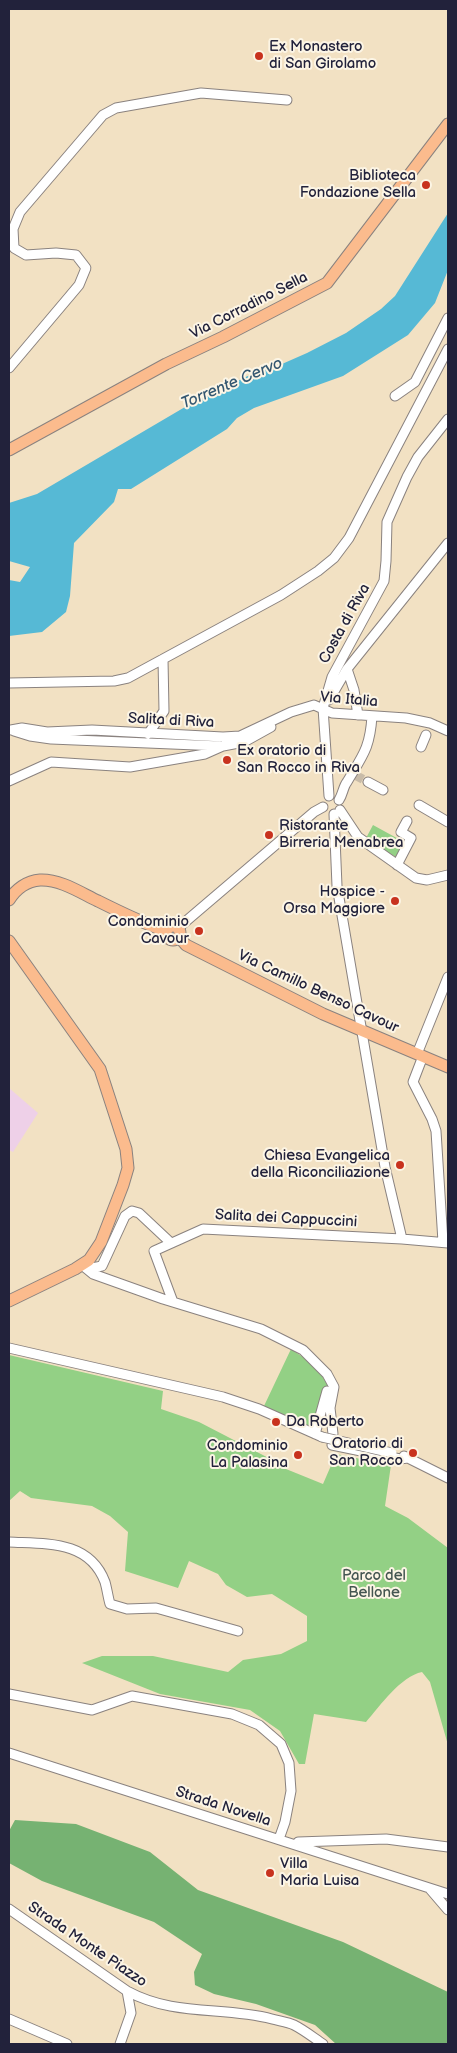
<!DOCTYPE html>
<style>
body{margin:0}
#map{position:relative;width:457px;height:2053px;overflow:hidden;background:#f2e1c3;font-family:"Balsamiq Sans",sans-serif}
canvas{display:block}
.frame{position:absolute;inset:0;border:10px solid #22223b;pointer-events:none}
</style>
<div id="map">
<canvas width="457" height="2053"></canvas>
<div class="frame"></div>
</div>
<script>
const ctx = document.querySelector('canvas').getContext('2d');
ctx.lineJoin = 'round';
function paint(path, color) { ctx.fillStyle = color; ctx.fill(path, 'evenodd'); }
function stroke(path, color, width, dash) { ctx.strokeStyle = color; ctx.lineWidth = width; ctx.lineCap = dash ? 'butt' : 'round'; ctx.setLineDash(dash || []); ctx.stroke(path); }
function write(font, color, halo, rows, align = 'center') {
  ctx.font = font + ' "Balsamiq Sans",sans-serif'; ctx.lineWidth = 4; ctx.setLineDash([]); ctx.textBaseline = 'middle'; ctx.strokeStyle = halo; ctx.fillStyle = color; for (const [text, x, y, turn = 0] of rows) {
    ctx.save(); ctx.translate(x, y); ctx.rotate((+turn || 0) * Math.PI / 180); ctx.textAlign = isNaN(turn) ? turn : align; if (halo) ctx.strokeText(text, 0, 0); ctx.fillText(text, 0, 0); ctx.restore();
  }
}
paint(new Path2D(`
 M9,1088L38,1113L13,1152L9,1150Z`), '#eed0e8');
paint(new Path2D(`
 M373,825L404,842L396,857L365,840Z
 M291,1349L316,1366L329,1387L312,1430L264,1406Z
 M9,1355L163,1391L161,1409L199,1422L286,1467V1469L323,1484L336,1454L391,1465L385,1506L408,1518L448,1548V1745L430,1682L422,1672C401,1676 380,1706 366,1722L314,1714L305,1764H299L280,1731L250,1710L160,1694L82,1663L102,1656H153L228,1672L243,1660L281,1654L307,1641V1616L272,1594L247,1597L226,1585L218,1574L189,1561L178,1588L125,1571L128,1532L110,1516L92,1506L31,1498L20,1491L9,1501Z`), '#93d085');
paint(new Path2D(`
 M15,1820L76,1824L150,1852L198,1890L343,1942L448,1992V2044H336L315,2025L256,2004L214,1994L195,1985L194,1972L202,1954L154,1922L42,1881L9,1863V1831Z`), '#76b272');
paint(new Path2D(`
 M448,213V270L435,303L408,335L343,376L254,408L237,418L227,429L131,489H118L114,502L74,543L70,596L66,612L42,632L9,636V580L20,582L30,567L9,561V503L37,494L185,407L268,366L282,364L307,353L346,333L381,309L395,296Z`), '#56b9d5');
stroke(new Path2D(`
 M355,775L368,782`), '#c8bba8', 9, [9, 4.5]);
const minor = new Path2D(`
 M9,368L79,285L86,268L76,255L56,253L26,255L14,248L13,229L20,212L103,115L116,108L201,93L287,100
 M395,396L415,382L448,318
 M347,669L354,690L358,715
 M9,683L114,681L128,678L281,595L318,571L334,558L349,538L448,349
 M329,700L347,669L448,543
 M11,730L22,728L47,732L92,730L223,737L240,736L291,712L314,705L332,713L406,718L430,723L448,731
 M14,731L30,736L51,739L220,746
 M148,734L164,711L163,659
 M421,747L426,735
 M9,781L51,762L130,767L205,754L223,746L244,742L271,727
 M368,782L383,790
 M329,796L323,708L332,677L384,581L386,561L387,522L407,477L418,457L448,419
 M339,800C343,794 343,787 347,782C363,755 370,748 372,716
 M419,805L448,822
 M340,810L358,837L416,878L427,880L448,875
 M334,814L337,886L385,1167L402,1239
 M397,865L411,838L401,832L407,821
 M178,928L314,812L323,807
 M417,1054L448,977
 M423,1056L413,1082L432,1119L436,1131L443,1242
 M82,1265L93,1274L163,1299L261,1329L303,1350L327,1374L334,1387L330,1408L333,1434
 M85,1266L92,1268L102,1266L125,1216L132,1211L139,1213L171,1243
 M173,1302L154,1251L203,1229L402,1239L448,1243
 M9,1348L223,1397L259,1409L322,1437
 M315,1434L327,1391
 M333,1443L332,1445L400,1459L408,1458
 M404,1456L448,1478
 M9,1542C46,1544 89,1540 105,1582C107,1589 108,1597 110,1604L127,1609L156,1608L238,1631
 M9,1694L92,1710L132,1696L232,1714L259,1725L281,1744L289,1763L291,1791L285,1822L279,1839
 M9,1753L448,1894
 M298,1842L386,1839L448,1847
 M430,1889L448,1910
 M9,1909L127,1991C175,2017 222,2006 272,2019C279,2021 288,2022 294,2025C304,2030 314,2038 323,2044
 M9,2019L67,2044
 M120,2044L131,2013L127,1991`);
const major = new Path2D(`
 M9,450L166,364L223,337L327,283L448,124
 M9,900C16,889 27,881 40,880C60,879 81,893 98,901C120,912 142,923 166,931
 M166 933a7 7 0 1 1 14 0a7 7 0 1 1-14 0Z
 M179,937L186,945L323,1014L448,1067
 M9,941L100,1069L126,1149L128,1168L123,1185L101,1242L89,1260L75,1269L9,1301`);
stroke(minor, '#8a827f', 11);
stroke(major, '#8a827f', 13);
stroke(minor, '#fff', 9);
stroke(major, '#fbbb8d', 11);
const minorBridge = new Path2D(`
 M322,1437L392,1453`);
stroke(minorBridge, '#8a827f', 11, []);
stroke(minorBridge, '#fff', 9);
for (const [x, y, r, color] of [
 [259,56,5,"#c8321e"],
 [426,185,5,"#c8321e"],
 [227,760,5,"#c8321e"],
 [269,835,5,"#c8321e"],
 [395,901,5,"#c8321e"],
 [199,931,5,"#c8321e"],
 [400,1165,5,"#c8321e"],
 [276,1422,5,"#c8321e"],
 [413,1453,5,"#c8321e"],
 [298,1455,5,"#c8321e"],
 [270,1873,5,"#c8321e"]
]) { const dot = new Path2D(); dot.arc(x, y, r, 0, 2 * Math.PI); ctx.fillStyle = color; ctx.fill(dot); stroke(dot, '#fcf5e5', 2); }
write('15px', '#22223b', '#fcf5e5', [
 ["Ex Monastero",269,47,"left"],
 ["di San Girolamo",269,64,"left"],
 ["Biblioteca",416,176],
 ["Fondazione Sella",416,193],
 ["Ex oratorio di",237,751,"left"],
 ["San Rocco in Riva",237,768,"left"],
 ["Ristorante",279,826,"left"],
 ["Birreria Menabrea",279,843,"left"],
 ["Hospice -",385,892],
 ["Orsa Maggiore",385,909],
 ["Condominio",189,922],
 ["Cavour",189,939],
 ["Chiesa Evangelica",390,1156],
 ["della Riconciliazione",390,1173],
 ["Da Roberto",286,1422,"left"],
 ["Oratorio di",403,1444],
 ["San Rocco",403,1461],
 ["Condominio",288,1446],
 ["La Palasina",288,1463],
 ["Villa",280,1864,"left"],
 ["Maria Luisa",280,1881,"left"]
], 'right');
write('15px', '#22223b', '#fcf5e5', [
 ["Via Corradino Sella",249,306,-27],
 ["Costa di Riva",345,624,-61],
 ["Via Italia",349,700,5],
 ["Salita di Riva",171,721,3],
 ["Via Camillo Benso Cavour",318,992,25],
 ["Salita dei Cappuccini",286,1219,3],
 ["Strada Novella",223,1807,18],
 ["Strada Monte Piazzo",87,1945,34]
]);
write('15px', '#445651', '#fcf5e5', [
 ["Parco del",374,1576],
 ["Bellone",374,1593]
]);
write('italic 16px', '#345771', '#fcf5e5', [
 ["Torrente Cervo",232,384,-23]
]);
</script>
